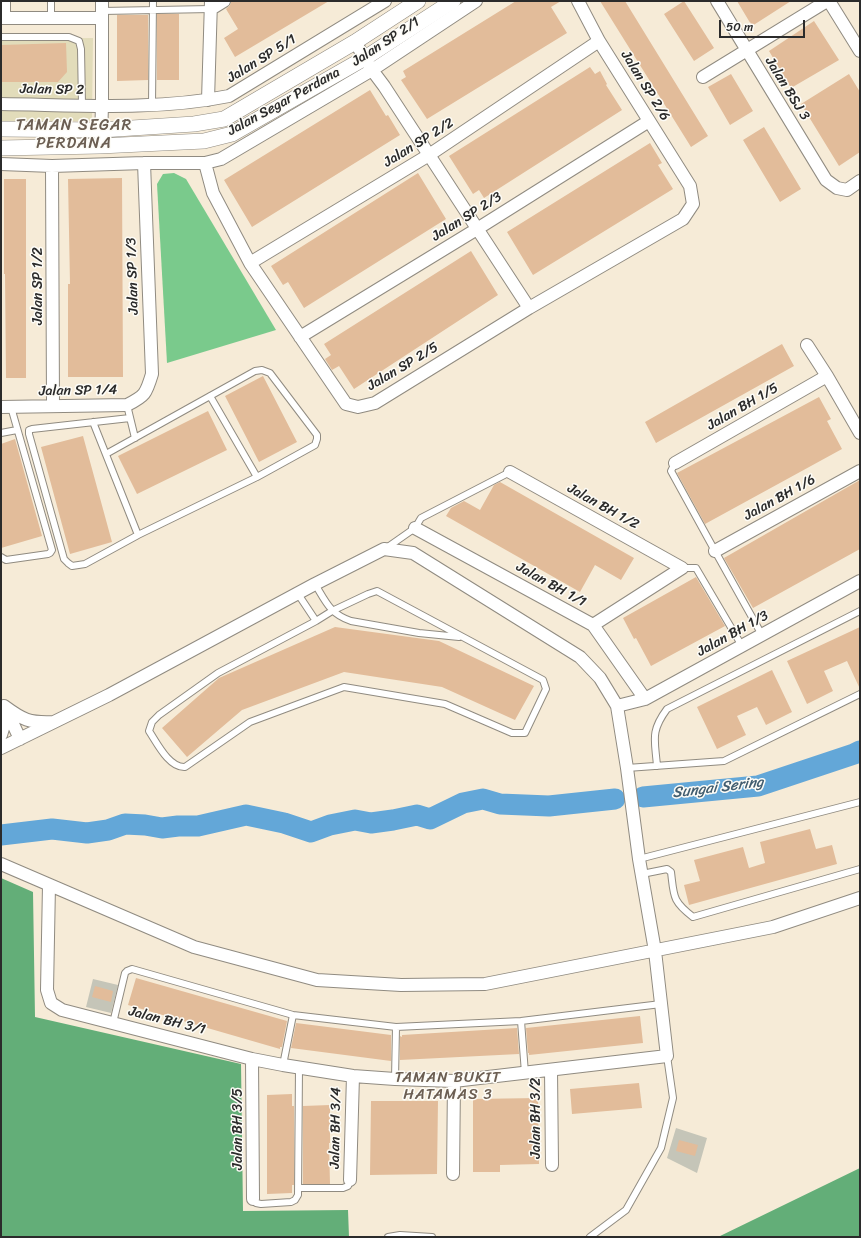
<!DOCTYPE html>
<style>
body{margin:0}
#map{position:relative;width:861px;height:1238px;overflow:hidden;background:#f6ebd7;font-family:Sriracha,sans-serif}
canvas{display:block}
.frame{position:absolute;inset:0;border:2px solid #2b2b2b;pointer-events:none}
.scale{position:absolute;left:719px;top:20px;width:86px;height:18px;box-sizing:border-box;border:2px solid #2b2b2b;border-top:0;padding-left:5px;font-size:12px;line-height:14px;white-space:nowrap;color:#2b2b2b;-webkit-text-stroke:3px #fdfcf7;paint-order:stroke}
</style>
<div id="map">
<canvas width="861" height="1238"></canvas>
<div class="frame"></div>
<div class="scale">50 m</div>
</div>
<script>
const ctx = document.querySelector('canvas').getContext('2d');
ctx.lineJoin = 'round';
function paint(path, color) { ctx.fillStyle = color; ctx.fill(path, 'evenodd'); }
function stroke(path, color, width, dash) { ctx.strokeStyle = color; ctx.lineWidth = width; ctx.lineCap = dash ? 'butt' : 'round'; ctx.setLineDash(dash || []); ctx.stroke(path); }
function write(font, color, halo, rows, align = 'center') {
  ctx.font = font + ' Sriracha,sans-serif'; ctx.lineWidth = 3; ctx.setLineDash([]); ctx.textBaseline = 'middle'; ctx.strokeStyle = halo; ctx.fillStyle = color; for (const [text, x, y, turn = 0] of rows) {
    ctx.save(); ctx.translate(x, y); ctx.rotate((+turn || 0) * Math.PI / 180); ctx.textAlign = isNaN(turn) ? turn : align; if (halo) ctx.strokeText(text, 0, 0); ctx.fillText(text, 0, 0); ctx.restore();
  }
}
paint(new Path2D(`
 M93,38L92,121H1V39Z`), '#e2dcba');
paint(new Path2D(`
 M93,979L118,985L111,1013L86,1007Z
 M676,1128L707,1138L697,1173L667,1158Z`), '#c5c5b8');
paint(new Path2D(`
 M174,173L186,179L276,330L167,363L157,184L163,174Z`), '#7aca8c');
paint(new Path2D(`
 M1,878L33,892L35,1017L241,1064L243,1211L348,1210L349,1237H1Z
 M860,1168V1237H718Z`), '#63ae78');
stroke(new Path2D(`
 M643,797L758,786L854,754L860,751
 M1,835L52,829L87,833L108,830L125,824L145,825L162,828L178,826H198L246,815L284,823L311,832L330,825L355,820L371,823L393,820L417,815L430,819L463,803L483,799L500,804L549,806L615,799`), '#63a7d8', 21);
paint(new Path2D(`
 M231,1H329L235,57L224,38L238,29L226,9L230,5Z
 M516,1H561L551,7L567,33L427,119L401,80L406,77L403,71Z
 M600,1H625L708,136L691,147Z
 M684,1L714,48L694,61L664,14Z
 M737,1H791L752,26Z
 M157,14H179V80H157Z
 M117,15H148V80L117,81Z
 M814,21L839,60L791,88L769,51Z
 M66,43L67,72L58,82H1V45Z
 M590,67L595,74L600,71L607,84L606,85L622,110L484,198L479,190L473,194L449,156Z
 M731,74L753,111L730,125L708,87Z
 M849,74L860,92V152L839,166L801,104Z
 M370,90L386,116L388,115L400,135L252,227L224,180Z
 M764,127L801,189L780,202L743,140Z
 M650,143L662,163L658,165L673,189L533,275L507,232Z
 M418,173L446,219L304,308L288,282L283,285L271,266Z
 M122,178L123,377H68V284H70L68,179Z
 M4,179H26V378H6L5,274H4Z
 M471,251L498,295L354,389L339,366L332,370L325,359L331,355L324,344Z
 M782,344L794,366L656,443L645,422Z
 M263,376L297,442L259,462L225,396Z
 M819,397L831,419L827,421L842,449L705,524L677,473Z
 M208,411L227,450L137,494L118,456Z
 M83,436L112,542L70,554L41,447Z
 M15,439L42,536L1,548V444Z
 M860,480V549L753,608L724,558Z
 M500,482L634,558L621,580L595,565L580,592L446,516L451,508L464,501L480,510L494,485Z
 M696,577L725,626L651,666L636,638L634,639L623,618Z
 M335,627L439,641L534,686L515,720L442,687L344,672L242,710L187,757L162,728L219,678Z
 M860,627V689L847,661L824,671L833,691L807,704L787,661Z
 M772,670L792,712L766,725L757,707L737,716L746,735L717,749L697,707Z
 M810,829L816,849L832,845L837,864L689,905L684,885L700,881L694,860L743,847L749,868L765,863L760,842Z
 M136,978L287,1021L282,1047H280V1049L128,1005Z
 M95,986L113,991L111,1002L92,997Z
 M640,1016L643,1043L529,1055V1053H528L526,1028Z
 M296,1023L391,1035V1061L291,1048Z
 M517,1028L519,1054L400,1060V1036L402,1037V1035Z
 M639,1083L642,1108L572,1114L570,1089Z
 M292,1094V1106H294V1185H292V1193L267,1194V1095Z
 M538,1098L539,1164L500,1165V1172H473V1099Z
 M371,1101H438L437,1174L370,1175Z
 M330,1105V1143H329L330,1184H303V1106Z
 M679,1140L698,1145L695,1156L676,1151Z`), '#e2bc9a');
const service = new Path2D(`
 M51,1V18
 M102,11L211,9
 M1,37H69L79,41L81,49L82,105
 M152,105L153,1
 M210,396L257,477
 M127,405L135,438
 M93,422L138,535
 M1,433L17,430
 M106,454L255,371L262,370L270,373L317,435V439L315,445L257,477L138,535L85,564L72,566L68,563L64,559L29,434V430L32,429L130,418
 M675,463L671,471L715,551L762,635
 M385,549L415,528L421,518L510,472
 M1,557L6,560L48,554L50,553L52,550L11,407
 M682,568H696L742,646
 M315,584C326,602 330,614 351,621L419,633L459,637
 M377,591L543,680L546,689L525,733H512L445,704L344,687L250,722L185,767C169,768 157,743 149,731L152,722L159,715L218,673L316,621L332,611L368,594Z
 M298,594L316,621
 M657,766C655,740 650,732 667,709L860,611
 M627,768L724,761L860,694
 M639,859L860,802
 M642,874L667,869L671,872C674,896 672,901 693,917L860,869
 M521,1021L525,1073
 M113,1023L125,973L127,971L132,969L293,1015L396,1027L521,1021L661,1004
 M283,1065L293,1015
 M395,1079L396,1027
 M298,1188H343L348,1186L350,1180
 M253,1199L256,1203L261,1204L291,1202L295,1200L298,1195L299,1068
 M388,1237L400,1235L432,1237
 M590,1237L626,1210L661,1148L673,1098L667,1056`);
const minor = new Path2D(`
 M4,1V18
 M717,1L826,180L837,188L847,190L860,181
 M829,1L860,51
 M211,9L224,1
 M1,18H101
 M355,42L372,70L384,86L529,308
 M703,77L827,1
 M208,100L211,1
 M1,104C77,105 155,111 229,96L385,1
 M101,138L102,105V1
 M205,163L213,193L250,263L346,404L358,407L375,403L529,308L683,219L693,204L690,186L599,41L578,1
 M1,164L52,166L144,163H205L221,159L372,70L476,1
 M52,166L53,406
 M250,263L429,155L599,41
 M300,337L477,229L649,121
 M807,345L827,376L860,433
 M1,407L127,405C145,396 146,394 152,374L144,163
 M675,463L827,376
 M510,472L682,568L593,625
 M415,528L593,625L645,699
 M715,551L860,471
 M4,706C23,720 29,723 53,722
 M617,706L645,699L860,581
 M6,709L20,739
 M1,735L5,722L4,709
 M1,748L109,695L315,584L384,549L413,553L580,657L600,678L617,706L627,768L639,859L655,951L667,1056L454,1081L395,1079L353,1076L283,1065L252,1059L62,1010L51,1003L47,990L49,885
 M1,864L194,947L317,980L401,985L485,984L773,927L860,898
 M252,1059L253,1199
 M551,1070L552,1165
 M453,1174L454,1081
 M350,1180L353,1076`);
const tertiary = new Path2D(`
 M1,129L101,130L194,124L224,119L355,42L418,1
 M1,148L100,146L204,141L232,134L365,58L453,1`);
stroke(service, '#908b81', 8);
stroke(minor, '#908b81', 14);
stroke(tertiary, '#908b81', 16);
stroke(service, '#fff', 6);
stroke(minor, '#fff', 12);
stroke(tertiary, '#fff', 15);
write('14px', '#2b2b2b', '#fdfcf7', [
 ["Jalan SP 2/1",386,42,-33],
 ["Jalan SP 5/1",262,59,-32],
 ["Jalan SP 2/6",645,86,58],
 ["Jalan BSJ 3",787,89,58],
 ["Jalan SP 2",52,90,1],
 ["Jalan Segar Perdana",284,102,-29],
 ["Jalan SP 2/2",419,143,-32],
 ["Jalan SP 2/3",467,217,-32],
 ["Jalan SP 1/3",133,276,-92],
 ["Jalan SP 1/2",38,286,-90],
 ["Jalan SP 2/5",403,367,-31],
 ["Jalan SP 1/4",78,391,-1],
 ["Jalan BH 1/5",743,407,-30],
 ["Jalan BH 1/6",780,498,-29],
 ["Jalan BH 1/2",603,507,29],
 ["Jalan BH 1/1",551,585,29],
 ["Jalan BH 1/3",733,634,-29],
 ["Jalan BH 3/1",167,1021,14],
 ["Jalan BH 3/2",536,1118,-90],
 ["Jalan BH 3/4",336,1128,-89],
 ["Jalan BH 3/5",238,1129,-90]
]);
write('italic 15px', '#415d70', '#fdfcf7', [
 ["Sungai Sering",718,788,-7]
]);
ctx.letterSpacing = '1px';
write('15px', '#6b5e52', '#fdfcf7', [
 ["TAMAN BUKIT",448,1078],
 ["HATAMAS 3",448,1095]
]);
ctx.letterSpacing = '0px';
ctx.letterSpacing = '1px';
write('16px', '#6b5e52', '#fdfcf7', [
 ["TAMAN SEGAR",74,126],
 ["PERDANA",74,144]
]);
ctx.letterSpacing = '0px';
</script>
